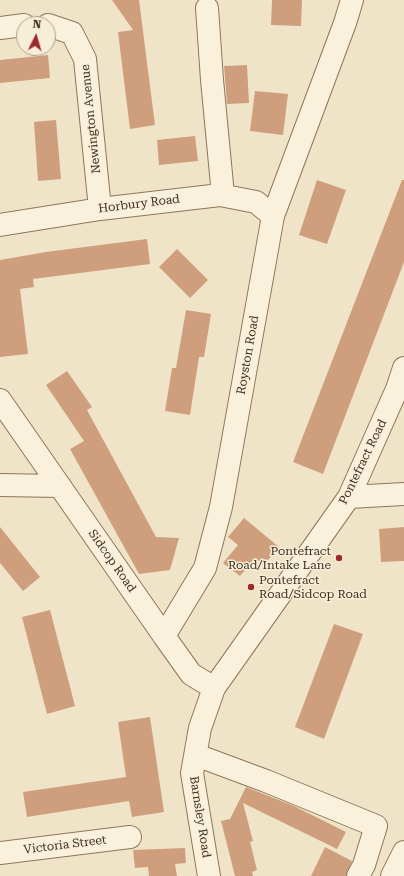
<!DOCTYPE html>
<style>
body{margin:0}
#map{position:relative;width:404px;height:876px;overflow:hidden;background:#f0e4c8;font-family:"Roboto Serif",serif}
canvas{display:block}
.north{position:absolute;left:16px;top:16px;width:40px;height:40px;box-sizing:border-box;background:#f7eed8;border:1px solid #ada18e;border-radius:50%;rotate:5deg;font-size:11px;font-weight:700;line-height:16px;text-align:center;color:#3d2e20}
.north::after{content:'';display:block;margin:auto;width:14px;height:18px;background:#9e2a2b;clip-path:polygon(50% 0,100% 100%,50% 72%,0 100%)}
</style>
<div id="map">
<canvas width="404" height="876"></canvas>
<div class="north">N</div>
</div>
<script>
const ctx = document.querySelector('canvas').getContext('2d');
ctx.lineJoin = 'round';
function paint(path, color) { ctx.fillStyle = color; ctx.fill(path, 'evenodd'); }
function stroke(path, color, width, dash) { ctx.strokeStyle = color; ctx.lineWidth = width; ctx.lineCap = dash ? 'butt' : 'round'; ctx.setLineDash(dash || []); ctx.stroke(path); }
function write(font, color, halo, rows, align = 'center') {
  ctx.font = font + ' "Roboto Serif",serif'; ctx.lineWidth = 3; ctx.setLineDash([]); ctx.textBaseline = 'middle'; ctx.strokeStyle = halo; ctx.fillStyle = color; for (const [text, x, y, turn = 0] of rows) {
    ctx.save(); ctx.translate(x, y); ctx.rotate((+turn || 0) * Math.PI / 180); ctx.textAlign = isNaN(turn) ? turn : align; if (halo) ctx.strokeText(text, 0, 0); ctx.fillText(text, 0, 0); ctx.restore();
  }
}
paint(new Path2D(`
 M112,0H139L155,125L130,129L118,32L133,30Z
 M272,0H302L301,26L271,25Z
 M48,55L50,78L0,83V60Z
 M247,65L249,103L227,104L224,66Z
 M255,91L288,94L283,135L250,131Z
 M56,120L61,179L38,181L34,122Z
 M195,136L198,161L159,165L157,140Z
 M317,180L346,190L327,244L299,235Z
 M402,180H404V262L323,474L293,462Z
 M147,239L150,264L33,279L34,287L20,289L28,354L0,357V260L46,252Z
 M177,249L208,280L190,298L159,267Z
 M186,310L211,314L204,357H199L190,415L165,411L172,368H176Z
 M67,371L92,407L87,410L156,537L179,538L170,570L139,574L70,449L84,441L46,385Z
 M244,518L279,547L264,565L255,558L240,576L223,563L238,545L228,537Z
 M0,527L40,577L23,591L0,563Z
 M404,527V561L381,562L379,529Z
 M50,610L75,706L47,714L22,617Z
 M334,624L363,634L324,739L295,727Z
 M150,717L164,812L132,817L129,801L27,817L23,792L126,777L118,722Z
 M246,787L294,806L346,832L337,849L243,803L253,841L250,842L257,870L252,872L253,876H235L221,821L230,819Z
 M325,847L352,861L346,876H311Z
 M185,848L186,863L175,864L177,876H149L148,867L135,868L133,850Z`), '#cf9f7d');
const minor = new Path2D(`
 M207,8L212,80L223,195
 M48,25L72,33L85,59L100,209
 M0,28L24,25
 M0,225L100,209L220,195L256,202L273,216
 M0,400L164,636
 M0,485L60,486
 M349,497L404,494
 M214,688L191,674L164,636L205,568L221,507L273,216L345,23L352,0
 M196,755L266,781L376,826L364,865L358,876
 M0,853L130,837
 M209,876L192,773L200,728L214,688L349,497L397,389L404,368
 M392,876L404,852`);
stroke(minor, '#8d765c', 24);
stroke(minor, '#faf1dc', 22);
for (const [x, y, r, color] of [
 [339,558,4,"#9e2a2b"],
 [251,587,4,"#9e2a2b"]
]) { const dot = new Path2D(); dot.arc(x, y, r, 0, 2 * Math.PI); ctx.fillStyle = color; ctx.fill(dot); stroke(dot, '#f7eed8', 1.5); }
write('12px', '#3d2e20', '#f7eed8', [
 ["Newington Avenue",91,119,-96],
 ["Horbury Road",139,204,-7],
 ["Royston Road",248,355,-80],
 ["Pontefract Road",363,462,-64],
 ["Sidcop Road",112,561,55],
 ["Barnsley Road",200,817,81],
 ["Victoria Street",65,845,-7]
]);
write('12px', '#3d2e20', '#f7eed8', [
 ["Pontefract",331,551],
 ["Road/Intake Lane",331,565],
 ["Pontefract",259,580,"left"],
 ["Road/Sidcop Road",259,594,"left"]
], 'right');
</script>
